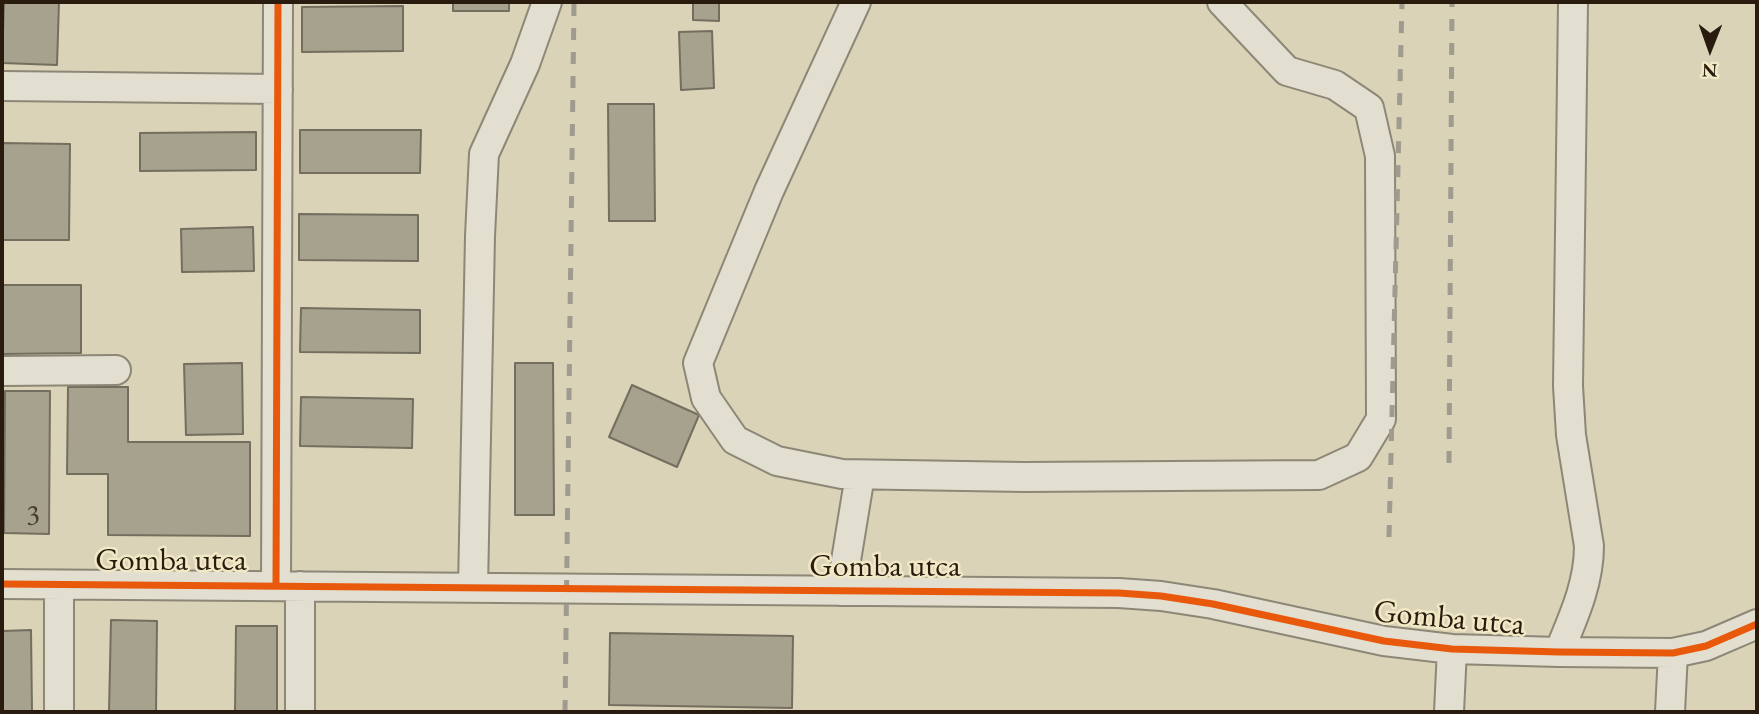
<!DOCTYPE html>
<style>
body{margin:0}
#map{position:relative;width:1759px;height:714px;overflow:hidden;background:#dad3b7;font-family:"EB Garamond",serif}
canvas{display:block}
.frame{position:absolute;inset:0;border:4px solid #291b0e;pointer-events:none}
.north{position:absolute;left:1675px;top:14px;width:70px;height:70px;-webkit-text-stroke:5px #f1e8c6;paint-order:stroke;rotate:181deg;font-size:19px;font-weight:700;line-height:28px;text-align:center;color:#291b0e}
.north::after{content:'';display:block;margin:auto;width:24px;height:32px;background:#291b0e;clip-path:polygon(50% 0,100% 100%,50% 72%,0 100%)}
</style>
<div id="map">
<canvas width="1759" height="714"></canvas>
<div class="frame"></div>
<div class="north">N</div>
</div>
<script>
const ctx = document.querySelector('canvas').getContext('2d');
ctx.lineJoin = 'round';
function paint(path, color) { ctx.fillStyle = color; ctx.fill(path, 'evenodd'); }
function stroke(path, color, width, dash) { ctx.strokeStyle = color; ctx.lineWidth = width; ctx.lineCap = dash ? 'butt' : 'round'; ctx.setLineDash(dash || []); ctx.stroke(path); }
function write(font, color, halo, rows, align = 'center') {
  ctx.font = font + ' "EB Garamond",serif'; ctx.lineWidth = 5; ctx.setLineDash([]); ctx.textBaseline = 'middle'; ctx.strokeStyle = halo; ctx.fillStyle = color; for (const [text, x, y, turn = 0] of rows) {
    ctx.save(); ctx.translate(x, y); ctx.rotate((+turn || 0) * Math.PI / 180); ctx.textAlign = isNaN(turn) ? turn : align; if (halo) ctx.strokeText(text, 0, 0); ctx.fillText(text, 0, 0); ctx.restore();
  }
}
const building = new Path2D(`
 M4,2H59L57,65L2,63Z
 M453,2H509V11H453Z
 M693,2H719V21L693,20Z
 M403,6V51L302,52V7Z
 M712,31L714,88L681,90L679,32Z
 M608,104H654L655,221H609Z
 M300,130H421L420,173H300Z
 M256,132V170L140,171V133Z
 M2,143L70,144L69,240H2Z
 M299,214L418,215V261L299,260Z
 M253,227L254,271L182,272L181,229Z
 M2,285H81V353L2,354Z
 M301,308L420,310V353L300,352Z
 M242,363L243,434L186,435L184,364Z
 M515,363H553L554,515H515Z
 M632,385L699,415L677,467L609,437Z
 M68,387H128V442H250V536L108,535V474H67Z
 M5,391H50L49,534L4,533Z
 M301,397L413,399L412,448L300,446Z
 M111,620L157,621L156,712H109Z
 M236,626H277V712H235Z
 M31,630L32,712H2V631Z
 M610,633L793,636L792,708L609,705Z`);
paint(building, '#a7a28e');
stroke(building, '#746e5f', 2);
const minor = new Path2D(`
 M856,2L769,191L698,363L706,398L735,440L777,461L842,474L1024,477L1319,475L1358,457L1381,419L1380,156L1369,108L1335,85L1287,71L1222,2
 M2,86L278,89
 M2,371L116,370
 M2,584L1119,593L1161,596L1213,604L1384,641L1452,649L1559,652L1673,653L1706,646L1757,624
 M276,586L278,2
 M473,588L480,236L484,154L525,64L547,2
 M841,591L860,475
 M1559,652C1573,618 1589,584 1589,546L1571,435L1568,386L1573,2
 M59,712V585
 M300,712V586
 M1449,712L1452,649
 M1670,712L1673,653`);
stroke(minor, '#8c8776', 32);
stroke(minor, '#e2ded0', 28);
stroke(new Path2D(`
 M1449,463L1452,2
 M1389,537L1402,2
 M565,712L574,2`), '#9f9b8f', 5, [12, 12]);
stroke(new Path2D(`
 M2,584L1119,593L1161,596L1213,604L1384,641L1452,649L1559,652L1673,653L1706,646L1757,624
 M276,586L278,2`), '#e8590c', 7);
write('28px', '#483d2e', null, [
 ["3",33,516]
]);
write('32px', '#291b0e', '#f1e8c6', [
 ["Gomba utca",171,561],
 ["Gomba utca",885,567],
 ["Gomba utca",1449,619,5]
]);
</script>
